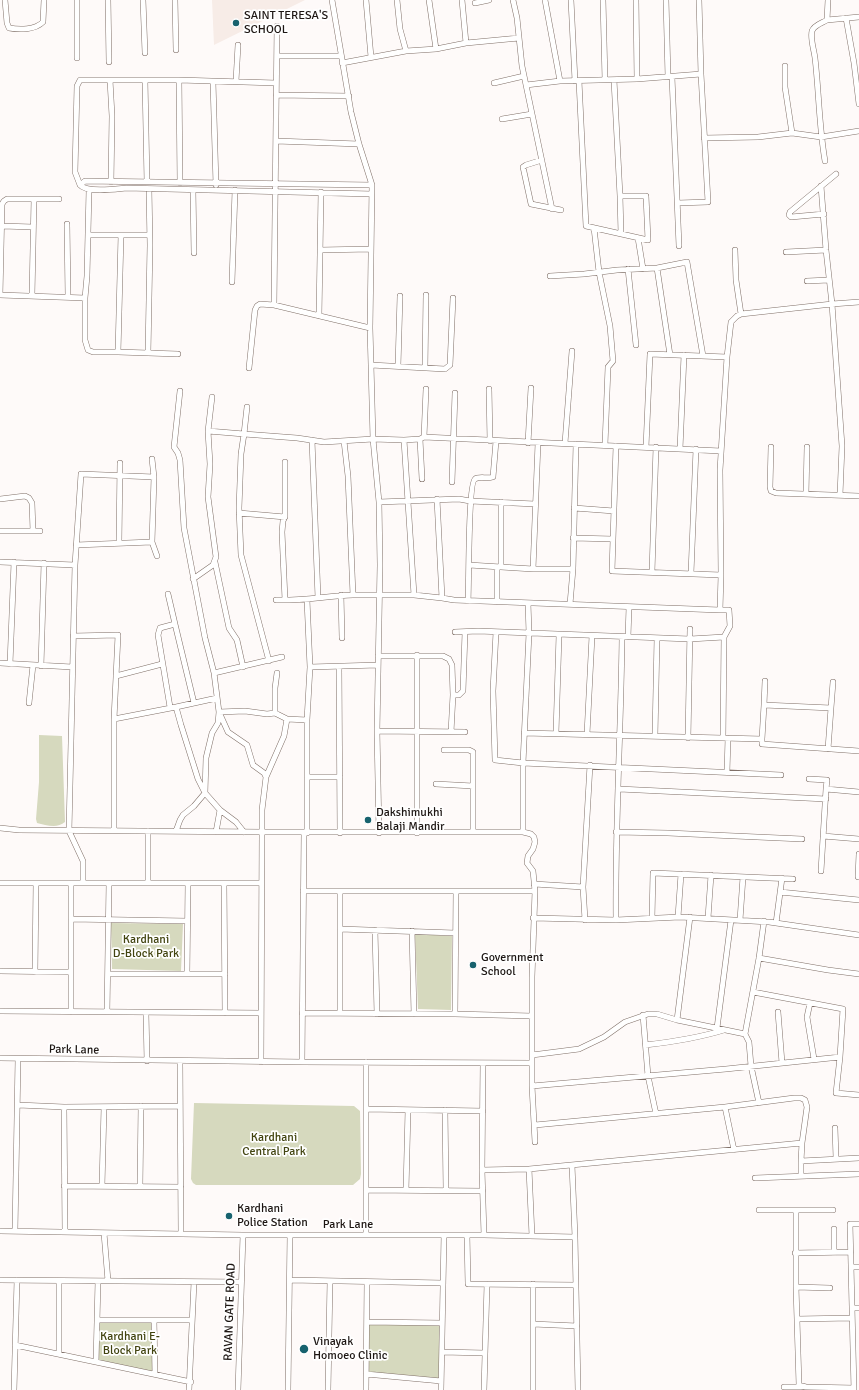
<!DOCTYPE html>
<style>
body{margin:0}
canvas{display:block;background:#fefaf9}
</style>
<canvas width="859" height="1390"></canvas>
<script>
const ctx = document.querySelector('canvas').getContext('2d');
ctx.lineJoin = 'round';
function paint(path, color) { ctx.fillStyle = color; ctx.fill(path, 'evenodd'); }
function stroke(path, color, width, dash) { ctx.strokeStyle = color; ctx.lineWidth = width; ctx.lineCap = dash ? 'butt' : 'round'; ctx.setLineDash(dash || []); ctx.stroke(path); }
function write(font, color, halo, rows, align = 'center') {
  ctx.font = font + ' Signika,sans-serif'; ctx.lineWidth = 3.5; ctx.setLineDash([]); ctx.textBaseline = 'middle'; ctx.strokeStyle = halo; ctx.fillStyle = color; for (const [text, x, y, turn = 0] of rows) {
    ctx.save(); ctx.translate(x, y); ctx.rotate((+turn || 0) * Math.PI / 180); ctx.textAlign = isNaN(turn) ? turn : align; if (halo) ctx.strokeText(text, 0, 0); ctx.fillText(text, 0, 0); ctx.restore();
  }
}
paint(new Path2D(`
 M212,0H305L214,45Z`), '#f7ece7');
paint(new Path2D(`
 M39,735L62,736L65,822C57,829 46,825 37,823L36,819L39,782Z
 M111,923L183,924L181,971L112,969Z
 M415,934L452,936L451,1010L418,1009Z
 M194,1103L354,1106L360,1111L361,1174L360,1179L353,1185H196L193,1183L191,1179Z
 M97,1320H154L155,1374L96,1362Z
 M367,1322L442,1323L441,1381L366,1374Z`), '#d6d9be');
const minor = new Path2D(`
 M5,0L7,23L9,28C20,30 35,30 43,22L44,0
 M108,0L109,62
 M143,0L145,53
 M175,0L176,50
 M332,0L351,112L359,144L372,185L370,328L373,439L379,502L380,565L377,731L379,833
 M366,0L371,57
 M397,0L400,29L406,51
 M429,0L436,49
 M462,0L466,43
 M513,0L517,18L522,66L552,209
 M545,0L560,81
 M571,0L575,81
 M603,0L605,80
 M636,0L637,79
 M666,0L668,77
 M828,0L827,20L859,17
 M475,3L489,0
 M846,18L854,63L859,104
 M277,56H341
 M77,58V0
 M342,63L406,51L436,49L466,43L519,38
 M785,66V87L792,133
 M672,77L679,246
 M110,80L112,116L111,182
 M145,80L147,182
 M179,80L180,183
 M614,80L620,196
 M236,81L238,45
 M579,81L586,226L648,240L646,196H620L621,234
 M213,82L216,185
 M494,83L524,76
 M526,85L560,81L637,79L701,74L699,0
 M276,95L349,96
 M502,119L532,114
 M704,138L758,137L792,133L821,137L859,131
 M276,141L359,144
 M542,160L526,165L523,167L531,204L561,210
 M825,161C819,127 819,92 815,58C814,50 810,38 812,31C814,25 822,23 827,20
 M80,185L75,172L77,86L80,80H179L276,83
 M821,186L826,250L832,304L859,302
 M193,190L194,253
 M372,194L126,188C115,189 87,193 80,185L85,181L372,185
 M678,203L708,202L701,74
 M824,214L791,217L789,215L790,212L836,174
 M67,224L68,296
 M2,226L33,227
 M594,228L599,272L610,326L613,361L608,367L605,445
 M88,235H149
 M638,238L643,269
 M320,250L371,249
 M735,250L736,280L741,314
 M786,252L826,250
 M657,268L670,355
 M628,269L636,345
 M550,276L584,274L617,270L657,268L687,262L703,356
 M807,281L829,280
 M232,282L235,190
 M0,295L85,298L87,276L89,190
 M0,295L2,204L4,201L7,199H59
 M32,295L34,199
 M85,298V340L88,350L93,352H118L178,354
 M274,305L277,26
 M319,316L321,192
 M118,352L121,235
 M148,353L150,245L149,189
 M371,365L445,369L450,365L453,298
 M398,366L400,296
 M249,368L255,310L257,306L260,304L274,305L370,328
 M425,368L426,295
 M489,389L490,441
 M180,391L174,447L178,453L180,460L184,528L205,638L214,673
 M247,407L244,434L297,438L324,442L373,439L404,440L420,439L424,437L721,451
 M208,431L212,397
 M424,437L426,389
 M420,439L422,479
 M312,440L318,598
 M404,440L414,595
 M344,441L348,476L353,595H414L442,598L437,499
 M528,443L531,388
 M565,443L572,351
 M616,446L612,571L721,575L720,470L727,357L731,322L737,316L741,314L832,304L842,446L840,495
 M646,447L650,354L727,357
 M771,447L770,487L771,491L776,493L859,496
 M680,449L684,355
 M152,459L154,477L152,542L157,556
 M285,462V517L283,521L282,532L285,600
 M452,482L455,393
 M806,494L807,447
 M0,499L25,496L29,498L32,503L33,531
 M379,502L459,499L470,501L535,504
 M574,508L614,511
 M239,513L285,517
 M0,531H40
 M573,538L613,539
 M119,542L120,463
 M76,545L152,542
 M0,562L75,565
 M215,562L229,628L237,640L243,667
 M469,565L533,569H573
 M497,567V602
 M501,567V502
 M533,569L538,443
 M652,572L656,447
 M691,573L696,449
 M193,579L213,565L216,557L208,497L210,464L208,431L244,434L241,454L239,508L241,555L269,661
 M168,594L175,624L160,628L158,635L170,707
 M341,595L342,638
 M442,598L454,600L720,610L721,575
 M276,600C302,601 327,596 353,595
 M307,600L310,667L307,720V833
 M468,601C469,587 468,483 475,479C479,476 487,479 493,477L496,441
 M570,604L573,569L576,444
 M718,610H729L730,626L724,637
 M175,624L194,703
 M455,632L478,631L690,639L724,637L723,738
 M496,632L493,691L495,760L523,763L781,775
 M73,636L118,635L114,719V831
 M628,637L629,607
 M378,656H443L449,659L452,665L453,695L451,732
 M0,663L72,667
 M10,664L14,562
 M41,666L44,563
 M310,667L378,665
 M339,667L340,833
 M116,676L162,664
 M453,695H459L463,691L465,632
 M29,703L33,665
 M764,705L765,681
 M176,707L217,698
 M275,713V688L277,673
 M114,719L176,707L181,725L198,779L205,793L194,806L183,815L180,820L176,831
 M377,731L465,732
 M524,733L762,739V744L859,751
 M556,733L559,635
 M587,734L592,636
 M655,736L657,638
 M688,738L690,629
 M762,739L764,705L831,708L833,682
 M828,749L831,708
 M444,750H469L473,752V832
 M727,772L728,738
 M266,777L284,736L287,719
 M307,777H340
 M809,779L827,780L826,789
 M436,784L473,786
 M619,789L826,799
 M0,828L19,830L262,832H523L531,834L534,837L535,842L533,849L528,856L527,863L533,871L535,891L532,977V1086L535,1142
 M148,831V883
 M216,832L220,810
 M244,832L236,822L220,810L205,793L206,758L212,733L218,723L219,712L214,673L282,657
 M523,832V763L529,633L528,603
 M616,832L668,833L802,839
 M417,833V655
 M823,836L859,839
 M821,871L826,789L859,792
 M858,877L859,854
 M0,883H261
 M83,883V861L69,831L75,565L81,474L154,477
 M224,883L225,1013
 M534,884L583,887
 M303,891H535
 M340,891V1013
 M780,892L859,900
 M678,917L681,874
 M533,918L616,920L680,917L769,922L859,935
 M652,918L653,873L793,879
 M708,918L711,875
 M71,919L187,921
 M585,920L583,887L590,765
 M616,920C615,825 621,731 622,637
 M740,920L743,877
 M776,923L782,878
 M340,929L455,933
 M375,930L377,1014
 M412,931L414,1014
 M759,958L828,970L859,974
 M0,971L70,972
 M35,972L36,883
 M108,974H225
 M187,974L188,883
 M810,1003L807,1017L814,1059
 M0,1011L261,1013
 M71,1012V883
 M107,1012L109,883
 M778,1012L782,1063
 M146,1013L147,1061
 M302,1013L455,1014L532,1016
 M455,1014L456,891
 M643,1015L648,1076L656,1114
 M677,1020L690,917
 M717,1028L731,920
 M745,1034L749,1042L751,1066L759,1103
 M645,1045C672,1042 698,1038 724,1030
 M532,1055L579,1049L604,1037L625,1022L648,1014H657L677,1020L745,1034L759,958L764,921
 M840,1057L836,1093L859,1095
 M0,1058L302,1062L532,1063
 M180,1061L181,1234
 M261,1062L262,832V810L266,777L264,773L253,765L247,745L228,732L219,712L245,711L267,714L275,713L287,719L307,720
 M302,1062L304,833
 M366,1062V1235
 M483,1063L482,1170L484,1235
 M532,1086L726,1069L840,1057L843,1009L753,992
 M18,1105L64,1107L180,1106
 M64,1107L65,1232
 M725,1107L734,1150
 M366,1109L483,1111
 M445,1110L446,1190
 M835,1128L836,1158
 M802,1143L801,1161L859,1158
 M801,1161V1176
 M572,1165L575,1237L578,1390
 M529,1169L532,1236
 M482,1170L529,1169L802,1143L807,1107L805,1100L801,1098H794L725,1107L535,1125
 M755,1178L859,1174
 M64,1186L181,1187
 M102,1186L104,1107
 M140,1186L141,1106
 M366,1190L483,1191
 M406,1190L408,1110
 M759,1210H833
 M796,1210V1287
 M0,1231L243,1235H484L575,1237
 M15,1231L18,1059
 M104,1233L108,1281
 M467,1235L468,1284L576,1285
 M795,1253L851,1252
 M834,1253V1229
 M851,1267H859
 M0,1280L241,1282
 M290,1280L443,1283
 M59,1281V1354
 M830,1288L796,1287L799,1385L806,1387L854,1388
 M852,1308H859
 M797,1319L852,1318
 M97,1320H192
 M154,1320L155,1374
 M367,1322L442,1323
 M533,1324L577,1326
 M15,1345L191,1382
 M442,1352L485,1353
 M96,1362L98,1281
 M366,1374L441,1381
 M784,1387H801
 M14,1390L17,1280
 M189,1390L194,1282
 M238,1390L243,1235
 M288,1390L290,1235
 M328,1390L330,1281
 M366,1390L367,1282
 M441,1390L444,1235
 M484,1390L487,1284
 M533,1390V1284
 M854,1390L850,1224H859`);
stroke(minor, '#807068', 6);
stroke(minor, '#fff', 5);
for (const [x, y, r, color] of [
 [236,23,4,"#17626e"],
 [368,820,4,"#17626e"],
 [473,965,4,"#17626e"],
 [229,1216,4,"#17626e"],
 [304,1349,5,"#17626e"]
]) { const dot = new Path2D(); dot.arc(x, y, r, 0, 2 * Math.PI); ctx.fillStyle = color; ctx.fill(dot); stroke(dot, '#fff', 1.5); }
write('12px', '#1d1613', '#fff', [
 ["SAINT TERESA'S",244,16],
 ["SCHOOL",244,30],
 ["Dakshimukhi",376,813],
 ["Balaji Mandir",376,827],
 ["Government",481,958],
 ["School",481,972],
 ["Kardhani",237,1209],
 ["Police Station",237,1223],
 ["Vinayak",313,1342],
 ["Homoeo Clinic",313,1356]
], 'left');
write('12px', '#424410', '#fff', [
 ["Kardhani",146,940],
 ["D-Block Park",146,954],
 ["Kardhani",274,1138],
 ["Central Park",274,1152],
 ["Kardhani E-",130,1337],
 ["Block Park",130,1351]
]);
write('12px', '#1d1613', '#fff', [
 ["Park Lane",74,1050,1],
 ["Park Lane",348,1225],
 ["RAVAN GATE ROAD",230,1312,-88]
]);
</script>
